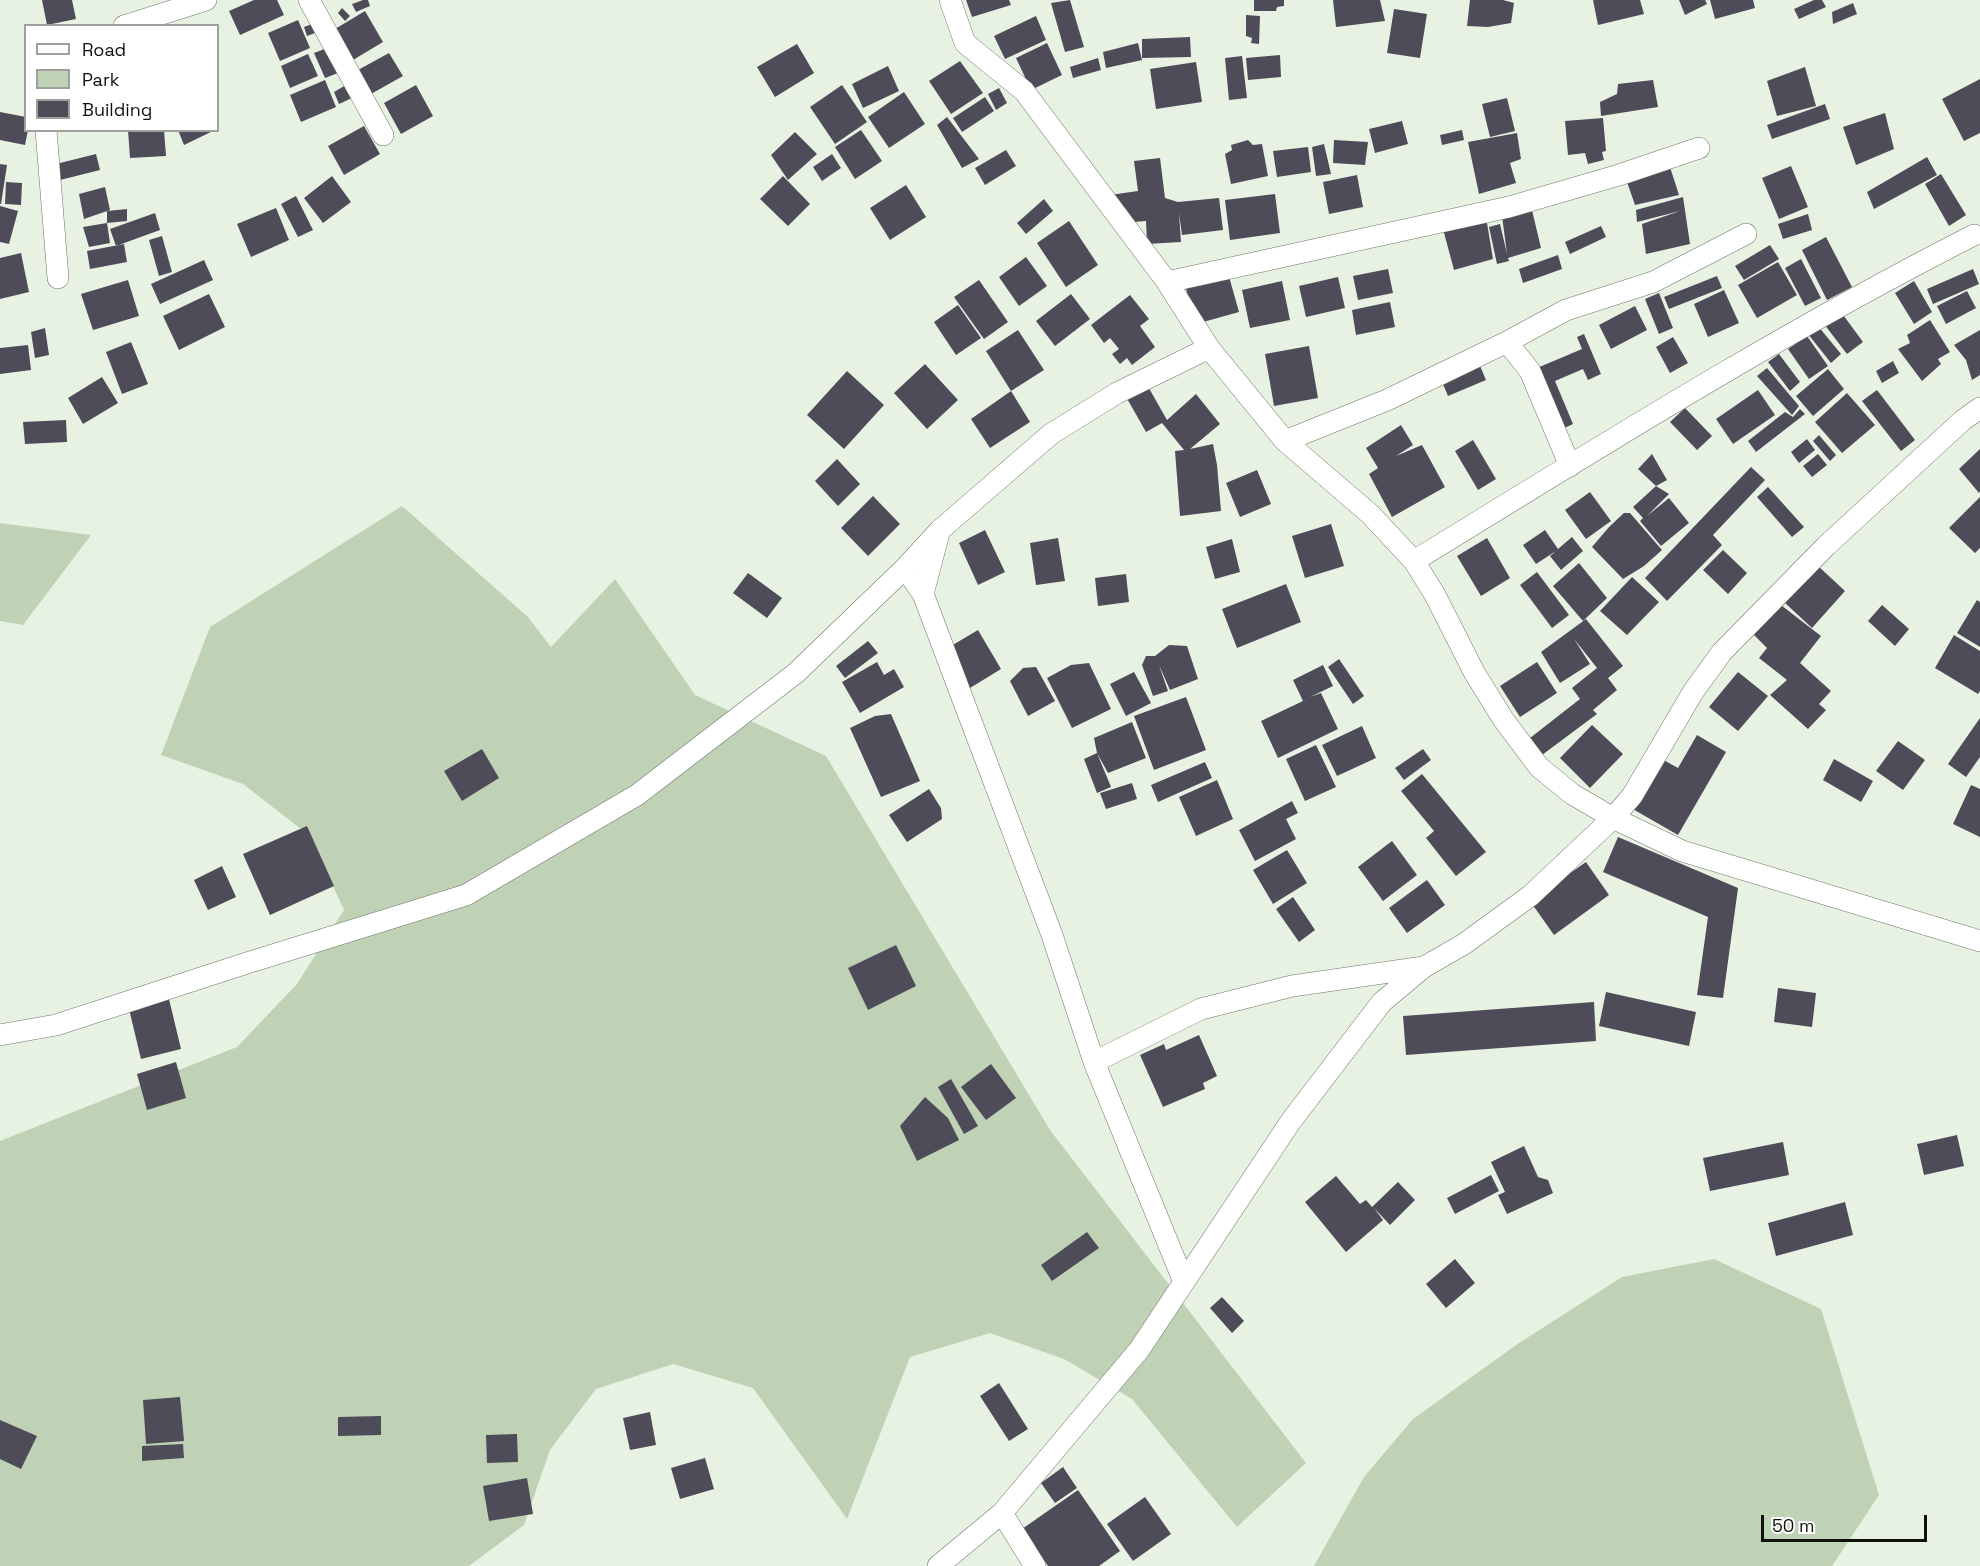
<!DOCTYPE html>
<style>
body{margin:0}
#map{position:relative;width:1980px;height:1566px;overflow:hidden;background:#e8f2e3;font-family:"Space Grotesk",sans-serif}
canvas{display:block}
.legend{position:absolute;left:24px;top:24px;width:195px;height:108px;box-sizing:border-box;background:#fff;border:2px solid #9fa09e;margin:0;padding:8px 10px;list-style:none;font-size:18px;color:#0e110c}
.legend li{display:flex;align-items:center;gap:12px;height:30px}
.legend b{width:30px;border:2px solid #9fa09e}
.scale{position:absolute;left:1761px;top:1515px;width:166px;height:27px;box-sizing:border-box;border:3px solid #0e110c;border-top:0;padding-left:8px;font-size:18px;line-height:21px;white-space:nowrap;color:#0e110c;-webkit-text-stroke:4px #fff;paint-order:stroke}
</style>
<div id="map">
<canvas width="1980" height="1566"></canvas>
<ul class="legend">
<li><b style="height:8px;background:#fff"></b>Road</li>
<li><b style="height:16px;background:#c0d2b6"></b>Park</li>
<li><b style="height:16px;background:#4e4c59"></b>Building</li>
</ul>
<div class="scale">50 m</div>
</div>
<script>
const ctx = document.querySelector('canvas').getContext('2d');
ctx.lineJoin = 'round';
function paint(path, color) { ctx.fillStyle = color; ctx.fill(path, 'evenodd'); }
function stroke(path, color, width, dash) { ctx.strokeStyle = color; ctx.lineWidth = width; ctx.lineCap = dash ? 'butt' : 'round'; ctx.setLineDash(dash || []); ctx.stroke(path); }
paint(new Path2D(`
 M402,506L528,617L551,647L615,579L695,695L826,756L1050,1130L1306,1463L1237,1527L1132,1399L1064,1359L990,1333L910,1357L847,1519L753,1388L673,1364L596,1389L550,1450L524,1525L469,1566H0V1141L237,1047L297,984L344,910L310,836L243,784L161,755L210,627Z
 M0,523L91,535L23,625L0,621Z
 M1714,1259L1821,1309L1879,1495L1832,1566H1314L1364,1477L1413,1419L1519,1343L1622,1277Z`), '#c0d2b6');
paint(new Path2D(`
 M42,0H72L76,19L47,25Z
 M254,0H277L284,15L240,35L229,11Z
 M363,0H368L370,6L356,12L352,4Z
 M966,0H1009L1011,5L972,17Z
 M1070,0L1084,47L1065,52L1051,3Z
 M1254,0H1284V6L1277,7L1276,11H1254Z
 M1333,0H1380L1385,21L1336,27Z
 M1470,0H1503L1514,3L1511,23L1488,27L1467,26Z
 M1593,0H1640L1644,14L1598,25Z
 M1679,0H1705L1707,4L1685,15Z
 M1710,0H1753L1755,8L1715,19Z
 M1814,0H1822L1826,7L1799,19L1794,9Z
 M1853,3L1857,14L1833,24L1832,12Z
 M342,8L350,16L345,21L338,13Z
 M1394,9L1427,14L1420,58L1387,53Z
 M365,11L383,42L353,60L335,29Z
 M1246,15L1260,16L1259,44L1251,43L1252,38L1246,36Z
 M1036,16L1046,40L1005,59L994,36Z
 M298,20L310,48L280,61L268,33Z
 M312,24L315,33L307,36L304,27Z
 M1190,37L1191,57L1142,58V39Z
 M1047,43L1062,75L1031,90L1016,58Z
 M1138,43L1142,60L1106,68L1103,52Z
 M797,44L814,73L775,97L757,67Z
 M327,48L338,73L325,78L314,53Z
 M389,53L403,76L371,94L358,70Z
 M308,54L318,76L290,88L281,66Z
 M1280,55L1281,77L1248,80L1246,58Z
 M1242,56L1247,98L1229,100L1225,58Z
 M1098,58L1101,70L1073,78L1070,67Z
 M960,61L983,93L951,114L929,81Z
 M1196,62L1202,102L1156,109L1150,69Z
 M888,66L899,91L863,108L852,84Z
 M1805,67L1816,106L1777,116L1767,81Z
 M1980,79V133L1964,141L1942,99Z
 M325,80L336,107L301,122L290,95Z
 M1653,80L1658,107L1601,116L1600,102L1617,94L1618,84Z
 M346,85L352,98L339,104L334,92Z
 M416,85L433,116L401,134L384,103Z
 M842,85L867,122L835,144L810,107Z
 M999,88L1007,103L996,110L988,94Z
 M904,92L925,124L889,148L868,117Z
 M985,97L994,111L962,132L953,118Z
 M1507,98L1515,131L1490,137L1482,104Z
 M1825,104L1830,119L1772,139L1767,125Z
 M0,112L26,117V130H28L25,145L0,140Z
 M1885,113L1894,149L1856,165L1843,127Z
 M947,117L979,159L962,168L937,125Z
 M1603,118L1606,151L1602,152L1604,160L1588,164L1585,153L1568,155L1565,121Z
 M1402,121L1408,144L1375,153L1369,129Z
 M364,126L380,154L344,175L328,146Z
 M128,130H164L166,156L130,158Z
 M178,130H215L184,145Z
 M861,130L882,161L855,179L835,147Z
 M1462,130L1464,140L1442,145L1440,135Z
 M795,132L817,154L788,180L771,155Z
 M1517,133L1521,159L1510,163L1516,183L1479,194L1468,142Z
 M1248,140L1253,145L1262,144L1268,176L1231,184L1225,154L1232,150L1231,145Z
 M1334,140L1368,142L1365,165L1333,163Z
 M1324,144L1331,174L1316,176L1312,147Z
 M1308,147L1311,172L1277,177L1273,151Z
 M1006,150L1016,166L985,185L975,168Z
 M96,154L100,170L60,180L56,164Z
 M832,154L841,168L822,181L813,167Z
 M1927,157L1937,175L1874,209L1867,192Z
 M1160,158L1165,198L1178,202L1219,198L1223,230L1182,235L1179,213L1181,242L1147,244L1146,221L1122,223L1110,195L1138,191L1134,161Z
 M0,164L7,165L1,204H0Z
 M1791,166L1808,207L1779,219L1762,178Z
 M1670,167L1679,195L1635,205L1627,182Z
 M1941,174L1966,215L1949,226L1925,184Z
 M1357,175L1363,207L1329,214L1323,182Z
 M332,176L351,202L323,223L304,198Z
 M783,176L810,204L788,226L760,199Z
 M6,182L22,183L21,205L5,204Z
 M906,185L926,217L890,240L870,208Z
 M105,187L110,210L84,219L79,194Z
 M1275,194L1280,233L1230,240L1225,200Z
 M296,196L313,230L298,237L281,204Z
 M1683,197L1690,244L1646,254L1642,224L1680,211L1637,222L1636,210Z
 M1044,199L1053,211L1026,234L1017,223Z
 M0,206L18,211L9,244L0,242Z
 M1531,206L1541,248L1508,258L1509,261L1497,264L1489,227L1500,224L1507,254L1502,216Z
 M276,208L289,240L251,257L237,224Z
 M127,209V221L107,223V211Z
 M155,213L160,230L116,246L110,229Z
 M1808,214L1812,230L1783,239L1778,224Z
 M1486,217L1493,259L1454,270L1443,229Z
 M1069,221L1098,265L1066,287L1037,243Z
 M107,223L110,243L89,247L83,227Z
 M1601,226L1606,237L1570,254L1565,242Z
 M162,236L172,272L159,276L149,240Z
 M1826,237L1852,287L1827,300L1802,250Z
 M124,244L127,262L90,269L87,251Z
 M1770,245L1779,259L1744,280L1735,266Z
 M21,253L29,292L0,299V258Z
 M1558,255L1562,269L1523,283L1519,269Z
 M1026,257L1047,286L1019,306L999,277Z
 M1801,259L1821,298L1805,306L1785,268Z
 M204,260L213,280L160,304L151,284Z
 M1778,262L1797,295L1757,318L1738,285Z
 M1388,269L1393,293L1358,300L1353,276Z
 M1973,269L1979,284L1933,304L1927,289Z
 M1228,273L1239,312L1196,324L1185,285Z
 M1717,276L1722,288L1669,309L1664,297Z
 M1338,277L1345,308L1306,317L1299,286Z
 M128,280L139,316L93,330L81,294Z
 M979,280L1008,322L984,339L954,297Z
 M1282,281L1290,320L1250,328L1242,290Z
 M1914,281L1932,312L1914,324L1895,293Z
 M1724,290L1739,323L1708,337L1694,304Z
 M1967,291L1976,308L1946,324L1937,306Z
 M1659,293L1673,328L1659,334L1645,299Z
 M209,294L225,327L179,350L163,316Z
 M1071,294L1090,319L1055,346L1036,321Z
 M1130,295L1149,319L1140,326L1155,347L1132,365L1127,358L1120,364L1112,354L1119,349L1110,338L1104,343L1091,325Z
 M1390,302L1395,327L1356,335L1352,310Z
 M958,305L981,338L956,355L934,322Z
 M1635,306L1647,330L1611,349L1599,325Z
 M1841,312L1863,342L1847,354L1824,324Z
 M1930,320L1950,352L1938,359L1941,364L1922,381L1898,349L1910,343L1907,335Z
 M1818,326L1841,354L1831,363L1808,334Z
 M45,328L49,355L35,358L31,332Z
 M1018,330L1044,370L1011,391L986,351Z
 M1980,330V375L1972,380L1966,360L1954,345Z
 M1584,334L1601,374L1588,380L1583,369L1555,381L1573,424L1556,432L1530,371L1582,349L1577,337Z
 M1807,336L1828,366L1809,379L1788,349Z
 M1673,337L1688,363L1670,373L1656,347Z
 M131,342L148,384L122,394L106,352Z
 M28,345L31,370L0,374V348Z
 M1309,346L1318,398L1274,406L1265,354Z
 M1779,354L1800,382L1790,391L1768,362Z
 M1478,361L1486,380L1448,396L1440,377Z
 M1893,361L1899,373L1882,383L1876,371Z
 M925,364L958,400L927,429L894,393Z
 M1767,368L1799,406L1792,415L1757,376Z
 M1828,369L1844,389L1813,416L1796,396Z
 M847,371L884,405L844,449L807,415Z
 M102,377L118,403L83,424L68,398Z
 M1146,383L1167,420L1196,394L1220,424L1190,449L1213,444L1217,465L1221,511L1180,516L1175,451L1184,450L1162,423L1146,432L1125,395Z
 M1758,390L1775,415L1733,444L1716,419Z
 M1877,390L1915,440L1901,451L1862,401Z
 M1011,391L1030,422L990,448L971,419Z
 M1847,393L1875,425L1842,453L1815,422Z
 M1685,408L1712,436L1697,450L1670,422Z
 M1800,409L1805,414L1756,452L1748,441L1785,412L1793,417Z
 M66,420L67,442L25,444L23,422Z
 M1401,425L1413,445L1396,456L1422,445L1445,487L1392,517L1369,474L1378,468L1366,448Z
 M1819,435L1836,455L1830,461L1813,441Z
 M1807,439L1815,450L1799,463L1791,452Z
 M1473,440L1496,479L1478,490L1455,451Z
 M1980,449V491L1979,493L1959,469Z
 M1652,454L1667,480L1656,486L1638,469Z
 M1818,454L1827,465L1812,477L1803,466Z
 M837,459L860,484L838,506L815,481Z
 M1751,467L1765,480L1713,535L1722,545L1667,601L1645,578Z
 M1257,470L1271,504L1240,517L1226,483Z
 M1656,486L1669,494L1647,516L1669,498L1689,523L1661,546L1640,521L1643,518L1633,507Z
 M1768,487L1804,527L1792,537L1757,497Z
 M1590,492L1611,521L1586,539L1565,510Z
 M873,496L900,524L868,556L841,528Z
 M1980,497V548L1975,553L1949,528Z
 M1624,513H1630L1662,550L1644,566L1623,579L1592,547L1609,527Z
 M1331,524L1344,566L1305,578L1292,536Z
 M985,530L1005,572L978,585L959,543Z
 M1545,530L1558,549L1572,537L1583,551L1561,570L1550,556L1556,551L1536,564L1523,545Z
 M1058,538L1065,581L1036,585L1030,543Z
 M1487,538L1510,578L1481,596L1457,556Z
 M1232,539L1240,572L1215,579L1206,547Z
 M1723,550L1747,573L1728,594L1703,570Z
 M1579,563L1607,598L1583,621L1553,586Z
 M1817,565L1845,591L1812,628L1784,602Z
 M1537,572L1569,615L1552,628L1520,585Z
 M748,573L782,598L767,618L733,593Z
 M1126,574L1129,602L1098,606L1095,578Z
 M1632,577L1659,602L1627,635L1600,611Z
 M1286,584L1301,622L1237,648L1222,609Z
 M1977,600L1980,602V647L1957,633Z
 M1777,602L1821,636L1800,663L1831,691L1819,704L1826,710L1808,729L1770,695L1787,680L1759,658L1767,648L1751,632Z
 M1882,605L1909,629L1895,646L1868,621Z
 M1586,619L1623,666L1608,678L1617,690L1593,710L1597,714L1542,755L1530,738L1580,699L1572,688L1597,668L1574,639L1590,664L1560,683L1541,652Z
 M978,630L1001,669L970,688L946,649Z
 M1954,635L1980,651V691L1978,694L1935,668Z
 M868,641L878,653L845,678L836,666Z
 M1169,645L1187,646L1198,679L1170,690L1159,665L1168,691L1153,696L1142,665L1146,656H1155Z
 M1339,659L1364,696L1353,704L1328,667Z
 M877,662L884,675L894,669L904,687L860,713L842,682Z
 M1537,662L1557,693L1520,717L1500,686Z
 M1089,663L1111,709L1072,728L1047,678L1071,665Z
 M1323,665L1333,686L1310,697L1321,693L1338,729L1278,758L1261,721L1303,701L1293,680Z
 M1036,667L1055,701L1028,716L1010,681L1023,668Z
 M1134,672L1151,703L1126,716L1110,684Z
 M1738,672L1768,696L1738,731L1709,707Z
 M1186,697L1206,750L1154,770L1134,716Z
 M891,714L920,781L881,797L850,728L875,716Z
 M1980,718V757L1966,777L1948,764Z
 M1132,722L1146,758L1108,773L1097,753L1111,787L1097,793L1084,759L1097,753L1094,738Z
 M1592,725L1623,754L1590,788L1560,758Z
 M1362,726L1376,758L1337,776L1322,745Z
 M1697,735L1726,752L1678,835L1631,808L1660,758L1678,768Z
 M1898,741L1925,760L1903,790L1876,771Z
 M1316,745L1336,787L1305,801L1286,759Z
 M482,749L499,778L462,801L444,771Z
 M1423,749L1431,760L1404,780L1395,768Z
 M1834,759L1873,781L1861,802L1823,780Z
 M1205,762L1212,778L1158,802L1151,785Z
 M1422,774L1486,852L1456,876L1426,838L1434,831L1401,791Z
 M1217,780L1233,819L1196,836L1179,797Z
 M1132,783L1137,799L1106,809L1100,793Z
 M1971,785L1980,789V837L1953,824Z
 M929,789L941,808L942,819L907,842L889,815Z
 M1292,801L1298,813L1286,819L1296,839L1255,861L1239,830Z
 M307,826L334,886L270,915L243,854Z
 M1618,837L1738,888L1723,998L1697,995L1708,917L1603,872Z
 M1392,841L1417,875L1383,901L1358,867Z
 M1287,850L1307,883L1273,904L1253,870Z
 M1586,862L1609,895L1554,935L1530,901Z
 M222,866L236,897L208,910L194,880Z
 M1427,880L1445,905L1407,933L1389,908Z
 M1293,897L1315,930L1299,942L1276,909Z
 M896,945L916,986L868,1010L848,968Z
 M1778,988L1816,993L1812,1027L1774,1022Z
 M1606,992L1696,1012L1689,1046L1599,1026Z
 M169,999L181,1049L141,1059L129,1009Z
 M1594,1002L1596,1041L1406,1055L1403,1016Z
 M1199,1035L1217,1076L1203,1083L1205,1089L1163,1107L1140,1055L1164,1044L1166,1050Z
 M176,1062L186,1098L147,1110L137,1074Z
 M991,1064L1016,1098L986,1120L961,1087Z
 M951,1079L978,1126L964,1134L938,1087Z
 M925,1097L948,1118L959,1140L917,1161L900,1126Z
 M1957,1135L1964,1166L1924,1175L1917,1144Z
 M1783,1142L1789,1175L1710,1191L1703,1158Z
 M1524,1146L1538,1177L1548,1180L1553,1193L1507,1214L1498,1195L1505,1192L1491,1162Z
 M1491,1175L1499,1191L1455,1214L1447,1198Z
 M1336,1176L1360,1204L1366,1200L1372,1207L1398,1182L1415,1200L1390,1225L1374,1208L1383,1220L1346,1252L1305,1202Z
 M1845,1202L1853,1235L1776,1256L1768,1223Z
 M1087,1232L1099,1248L1052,1281L1041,1265Z
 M1455,1259L1475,1283L1446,1308L1426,1284Z
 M1222,1297L1244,1321L1232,1333L1210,1308Z
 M999,1383L1028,1429L1009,1441L980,1396Z
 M180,1397L184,1441L146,1444L143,1400Z
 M650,1412L656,1445L630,1450L623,1418Z
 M381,1416V1435L338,1436V1417Z
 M0,1420L37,1436L21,1469L0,1459Z
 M517,1434L518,1462L487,1463L486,1435Z
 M183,1444L184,1458L142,1461V1446Z
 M705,1458L714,1489L680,1499L671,1468Z
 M1063,1467L1077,1488L1055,1503L1041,1483Z
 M527,1478L533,1514L489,1521L483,1486Z
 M1078,1490L1120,1551L1099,1566H1048L1022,1529Z
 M1145,1497L1171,1534L1133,1561L1107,1524Z`), '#4e4c59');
const street = new Path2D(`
 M309,0L383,135
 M950,0L965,43L1024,91L1167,282L1209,348L1285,441L1370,514L1414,561L1435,595L1474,672L1503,719L1539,767L1572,794L1613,818L1682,851L1980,941
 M124,26L206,0
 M46,130L58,278
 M1167,282L1509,207L1619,175L1699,148
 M1507,342L1530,371L1570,466
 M1285,441L1387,400L1507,342L1566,310L1653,282L1746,234
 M1414,561C1598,448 1781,333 1974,235
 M905,568L923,594L1052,935L1094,1062L1184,1282
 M923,594L939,533
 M0,1035L56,1025L247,963L466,895L637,795L796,673L905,568L940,530L1051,434L1117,393L1209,348
 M1094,1062L1201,1009L1292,986L1424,967
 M1002,1513L1035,1566
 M938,1566L1002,1513L1139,1350L1291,1121L1382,1002L1424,967L1464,944L1530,896L1613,818L1632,796L1693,692L1722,652L1826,546L1963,420L1980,408`);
stroke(street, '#6e7669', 22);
stroke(street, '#fff', 21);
</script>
